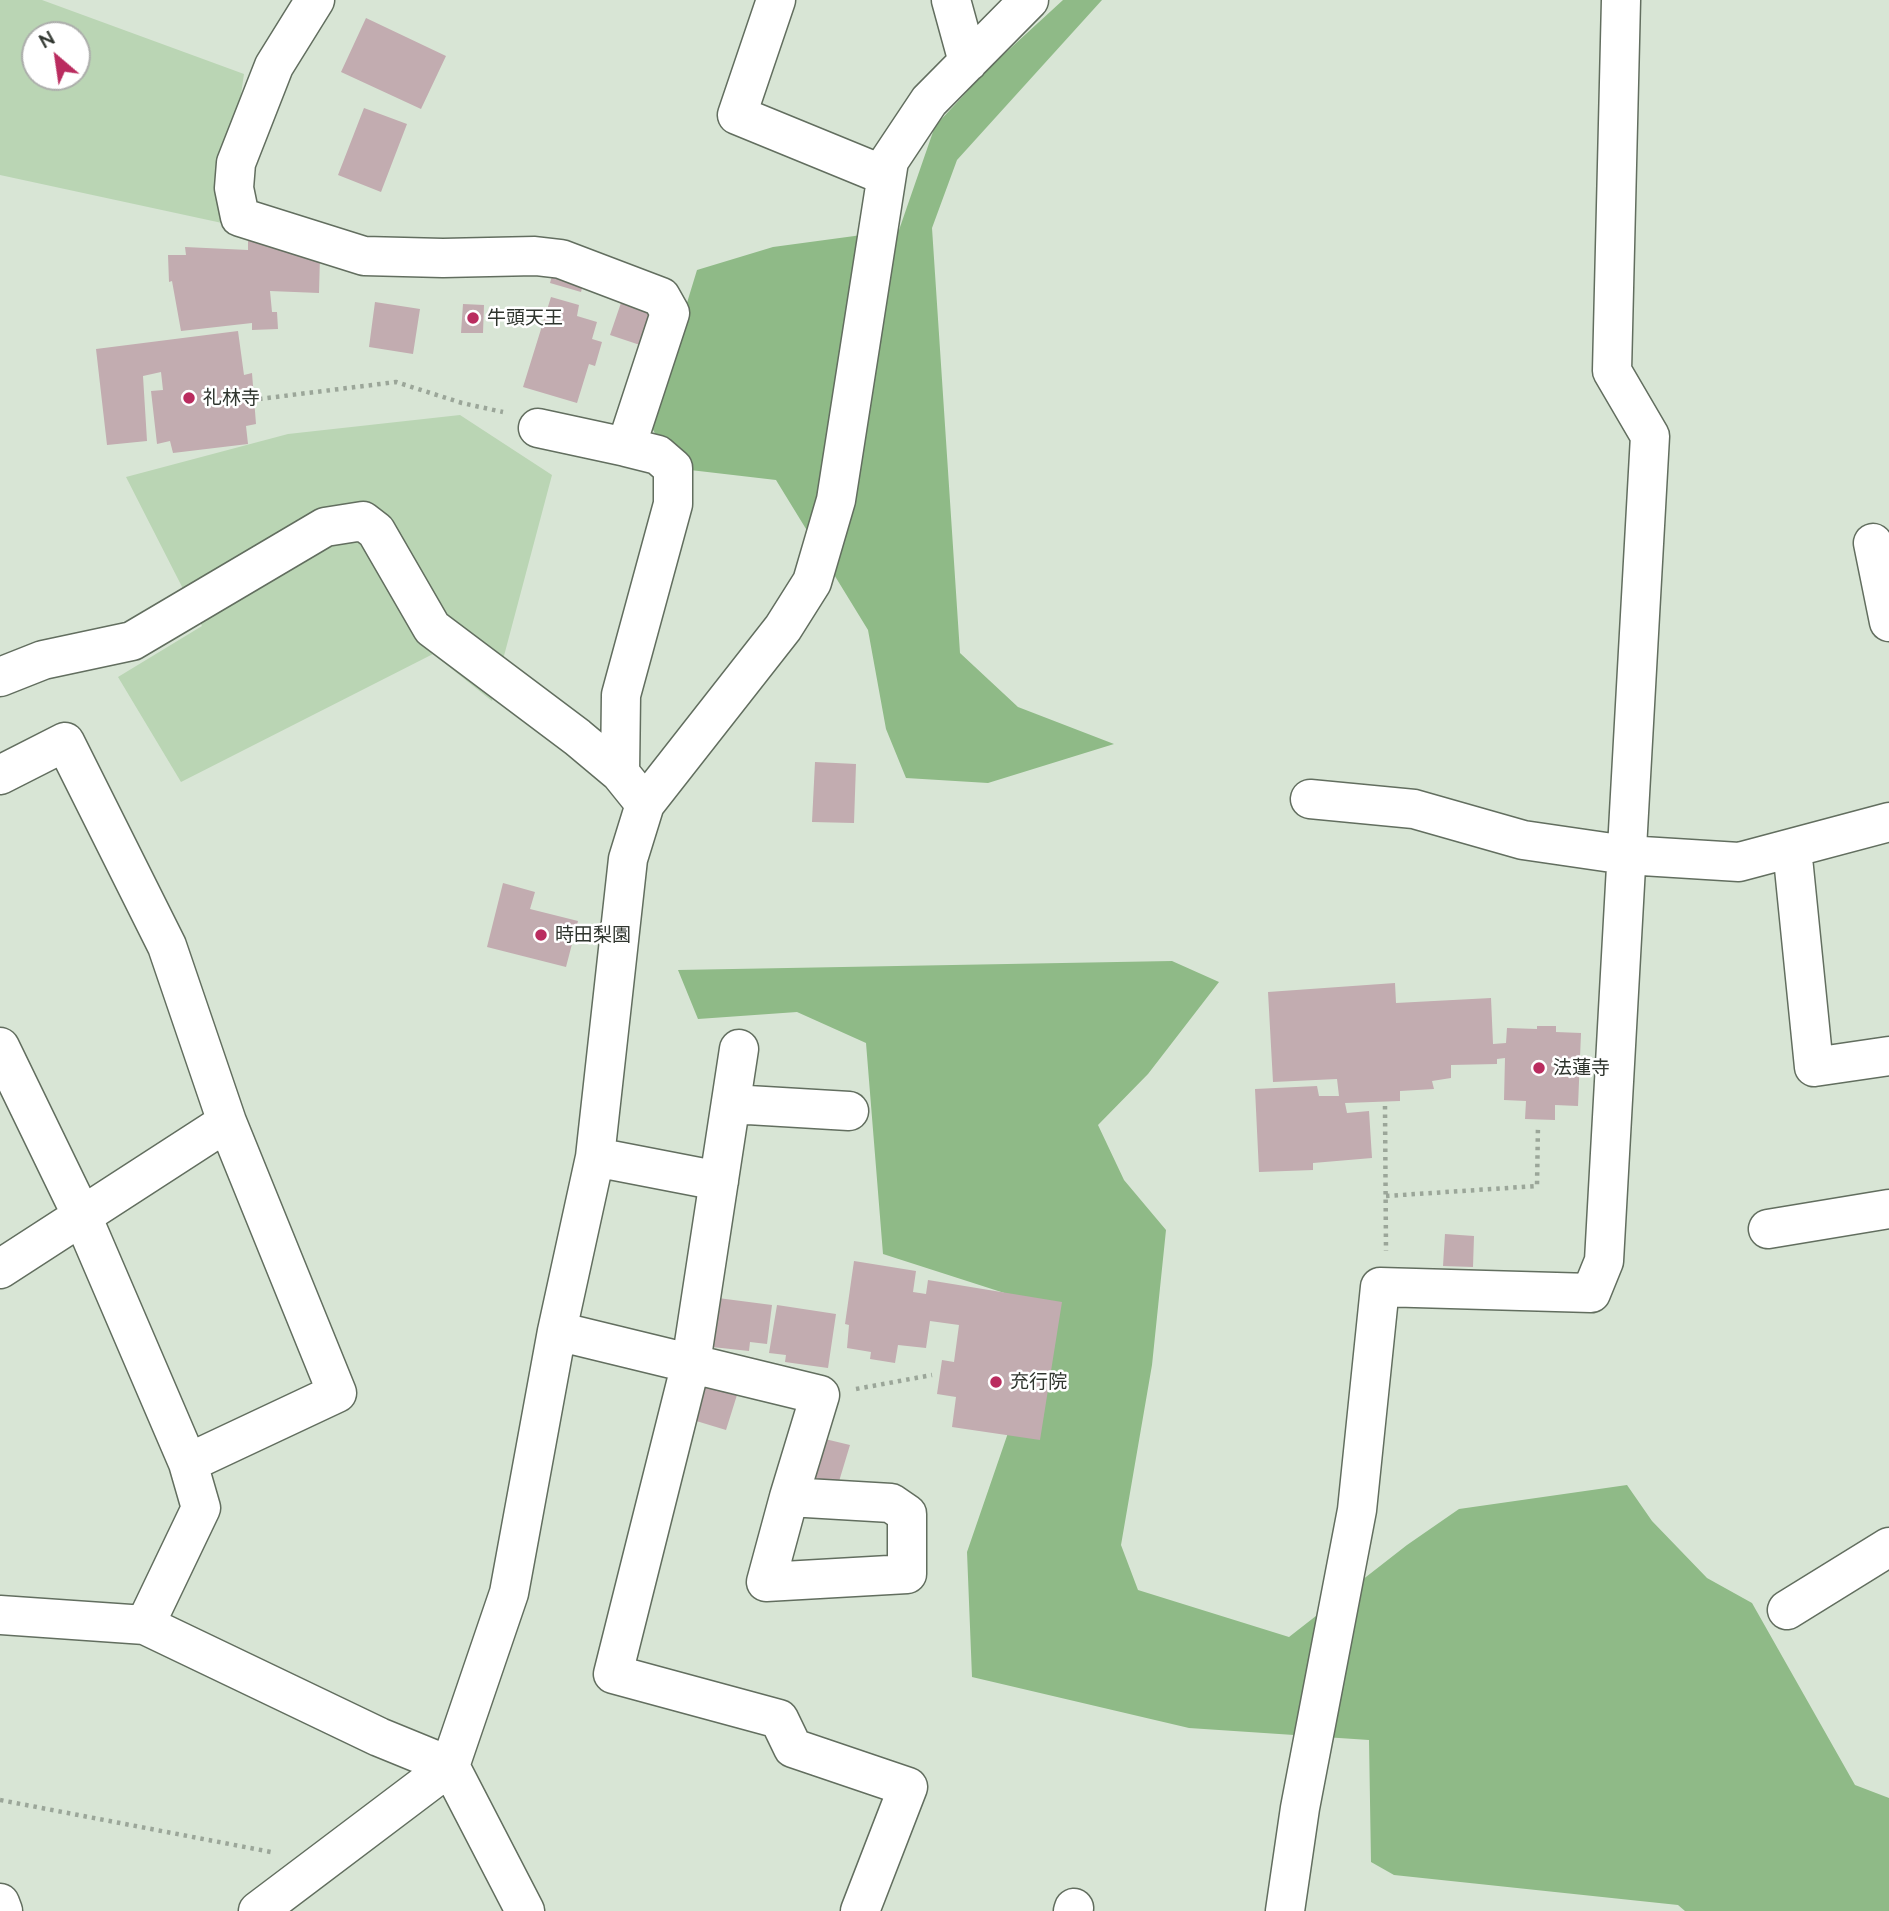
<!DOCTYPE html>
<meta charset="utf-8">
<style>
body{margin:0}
#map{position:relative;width:1889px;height:1911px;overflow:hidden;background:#d8e5d5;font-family:Mulish,sans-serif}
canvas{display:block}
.north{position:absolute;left:21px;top:21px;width:70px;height:70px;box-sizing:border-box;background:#fff;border:2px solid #acaeab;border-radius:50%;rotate:331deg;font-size:19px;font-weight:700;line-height:28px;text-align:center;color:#2f352e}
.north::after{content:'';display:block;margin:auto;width:24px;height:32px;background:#ba2c5f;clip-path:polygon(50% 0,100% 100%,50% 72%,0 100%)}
</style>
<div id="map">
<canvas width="1889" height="1911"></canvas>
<div class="north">N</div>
</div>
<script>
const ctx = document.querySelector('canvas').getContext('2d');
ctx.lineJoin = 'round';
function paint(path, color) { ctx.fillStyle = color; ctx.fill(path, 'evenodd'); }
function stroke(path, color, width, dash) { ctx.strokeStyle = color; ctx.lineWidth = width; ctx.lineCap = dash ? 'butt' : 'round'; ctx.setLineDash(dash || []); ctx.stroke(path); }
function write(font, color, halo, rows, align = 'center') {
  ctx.font = font + ' Mulish,"Noto Sans JP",sans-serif'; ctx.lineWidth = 5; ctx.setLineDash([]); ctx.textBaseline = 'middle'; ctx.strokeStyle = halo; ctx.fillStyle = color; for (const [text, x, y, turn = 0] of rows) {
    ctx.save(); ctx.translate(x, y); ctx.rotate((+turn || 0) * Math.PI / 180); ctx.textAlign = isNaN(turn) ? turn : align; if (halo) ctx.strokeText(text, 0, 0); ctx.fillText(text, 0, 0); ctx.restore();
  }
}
paint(new Path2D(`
 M0,0H42L244,74L222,223L0,175ZM35,35H77V77H35Z
 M460,415L552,475L492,701L433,654L181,782L118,677L202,626L126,477L288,434Z`), '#bad5b4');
paint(new Path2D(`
 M1063,0H1102L957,160L932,228L960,653L1018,707L1114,744L988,783L906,778L886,729L868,630L776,480L673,468L650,424L697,270L773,247L899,230L935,126L990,67Z
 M1172,961L1219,982L1148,1074L1098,1125L1124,1180L1166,1230L1152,1365L1121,1545L1138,1590L1289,1637L1407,1545L1459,1509L1627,1485L1652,1521L1707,1578L1752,1603L1855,1785L1889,1798V1911H1685L1678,1905L1394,1875L1371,1862L1369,1740L1189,1728L972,1677L967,1552L1051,1308L883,1254L866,1043L797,1012L698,1019L678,970Z`), '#8fba87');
paint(new Path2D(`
 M366,18L446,56L421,109L341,72Z
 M364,108L407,124L381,192L338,175Z
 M248,240L268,241L292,249L293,255L320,256L319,293L270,291L272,312H277L278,329L252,330V323L181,331L172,281L169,282L168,255H186L185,247L248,250Z
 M553,272L584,281L581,292L550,283Z
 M551,297L579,305L577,316L597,322L592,339L602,342L595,366L589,364L577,403L523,387Z
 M623,297L656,309L643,346L610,335Z
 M375,302L420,309L413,354L369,347Z
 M463,304L484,305L483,333H461Z
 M238,331L244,375L252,373L256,424L246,426L248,444L173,453L170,441L157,444L151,391L163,390L161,372L143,376L147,441L107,445L96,349Z
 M815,762L856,764L854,823L812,822Z
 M503,883L535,892L530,909L578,921L566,967L487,947Z
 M1395,983L1396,1003L1491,998L1493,1044L1506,1043L1507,1028L1537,1029V1026H1556V1032L1581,1033L1578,1106L1555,1105V1120L1525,1119L1526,1101L1504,1100L1505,1058L1497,1059V1064L1451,1065V1078L1432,1081L1434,1089L1400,1091V1101L1345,1103L1347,1113L1369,1111L1372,1158L1313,1163V1170L1259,1172L1255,1089L1317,1086L1319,1096H1339L1337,1079L1273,1082L1268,992Z
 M1445,1234L1474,1236L1473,1267L1443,1266Z
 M854,1261L916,1271L913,1292L926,1294L928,1280L1062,1302L1040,1440L952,1427L956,1397L937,1394L942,1360L954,1362L959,1325L930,1321L926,1348L898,1345L895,1363L870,1359L871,1352L847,1348L849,1325L845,1324Z
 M718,1298L772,1305L767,1344L750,1342L749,1351L712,1347Z
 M777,1305L836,1314L828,1368L785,1362L786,1355L769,1353Z
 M704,1385L737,1395L726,1430L693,1420Z
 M825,1439L850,1445L837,1488L812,1483Z`), '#c2acb0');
const minor = new Path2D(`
 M315,0L274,66L236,163L234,188L240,217L364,256L443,258L535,256L561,259L661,297L670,313L626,447L658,455L673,468V504L621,695L620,773L645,804
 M776,0L737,115L886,176
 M951,0L968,62
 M538,428L626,447
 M1873,543L1889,622
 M0,677L43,660L132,641L325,527L363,521L376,531L432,628L577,737L620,773
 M0,775L65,742L167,946L227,1122L0,1269
 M1310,799L1414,809L1523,840L1626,855L1739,862L1889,822
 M1792,848L1814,1067L1889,1056
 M0,1047L82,1216L188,1463L201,1508L145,1625
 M739,1049L691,1363L613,1674L779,1719L793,1748L908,1787L860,1911
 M731,1104L849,1111
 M595,1157L719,1181
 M1768,1229L1889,1209
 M557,1331L820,1395L789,1497L766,1582L907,1574V1514L891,1503L789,1497
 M188,1463L337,1393L227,1122
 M1787,1610L1889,1547
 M0,1615L145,1625L379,1737L450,1766L525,1911
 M0,1903L3,1911
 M258,1911L450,1766L509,1593L557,1331L595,1157L628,859L645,804L783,628L812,582L836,500L889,161L929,101L1029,0
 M1073,1911L1074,1908
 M1285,1911L1300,1808L1357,1510L1380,1287L1591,1293L1604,1261L1650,436L1612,371L1621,0`);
stroke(minor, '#626e5f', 41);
stroke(new Path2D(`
 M259,399L396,382L462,403L503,412
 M1385,1106L1386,1251
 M1386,1196L1537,1186L1538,1125
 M856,1389L932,1375
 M0,1800L271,1852`), '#9ba699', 4.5, [3.5, 5]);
stroke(minor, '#fff', 38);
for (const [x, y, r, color] of [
 [473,318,7,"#ba2c5f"],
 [189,398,7,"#ba2c5f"],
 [541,935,7,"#ba2c5f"],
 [1539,1068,7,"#ba2c5f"],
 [996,1382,7,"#ba2c5f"]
]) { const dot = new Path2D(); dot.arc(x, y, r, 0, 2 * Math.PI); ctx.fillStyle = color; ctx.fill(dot); stroke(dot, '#fff', 2.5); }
write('19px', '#2f352e', '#fff', [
 ["牛頭天王",487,318],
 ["礼林寺",203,398],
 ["時田梨園",555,935],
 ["法蓮寺",1553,1068],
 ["充行院",1010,1382]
], 'left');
</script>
